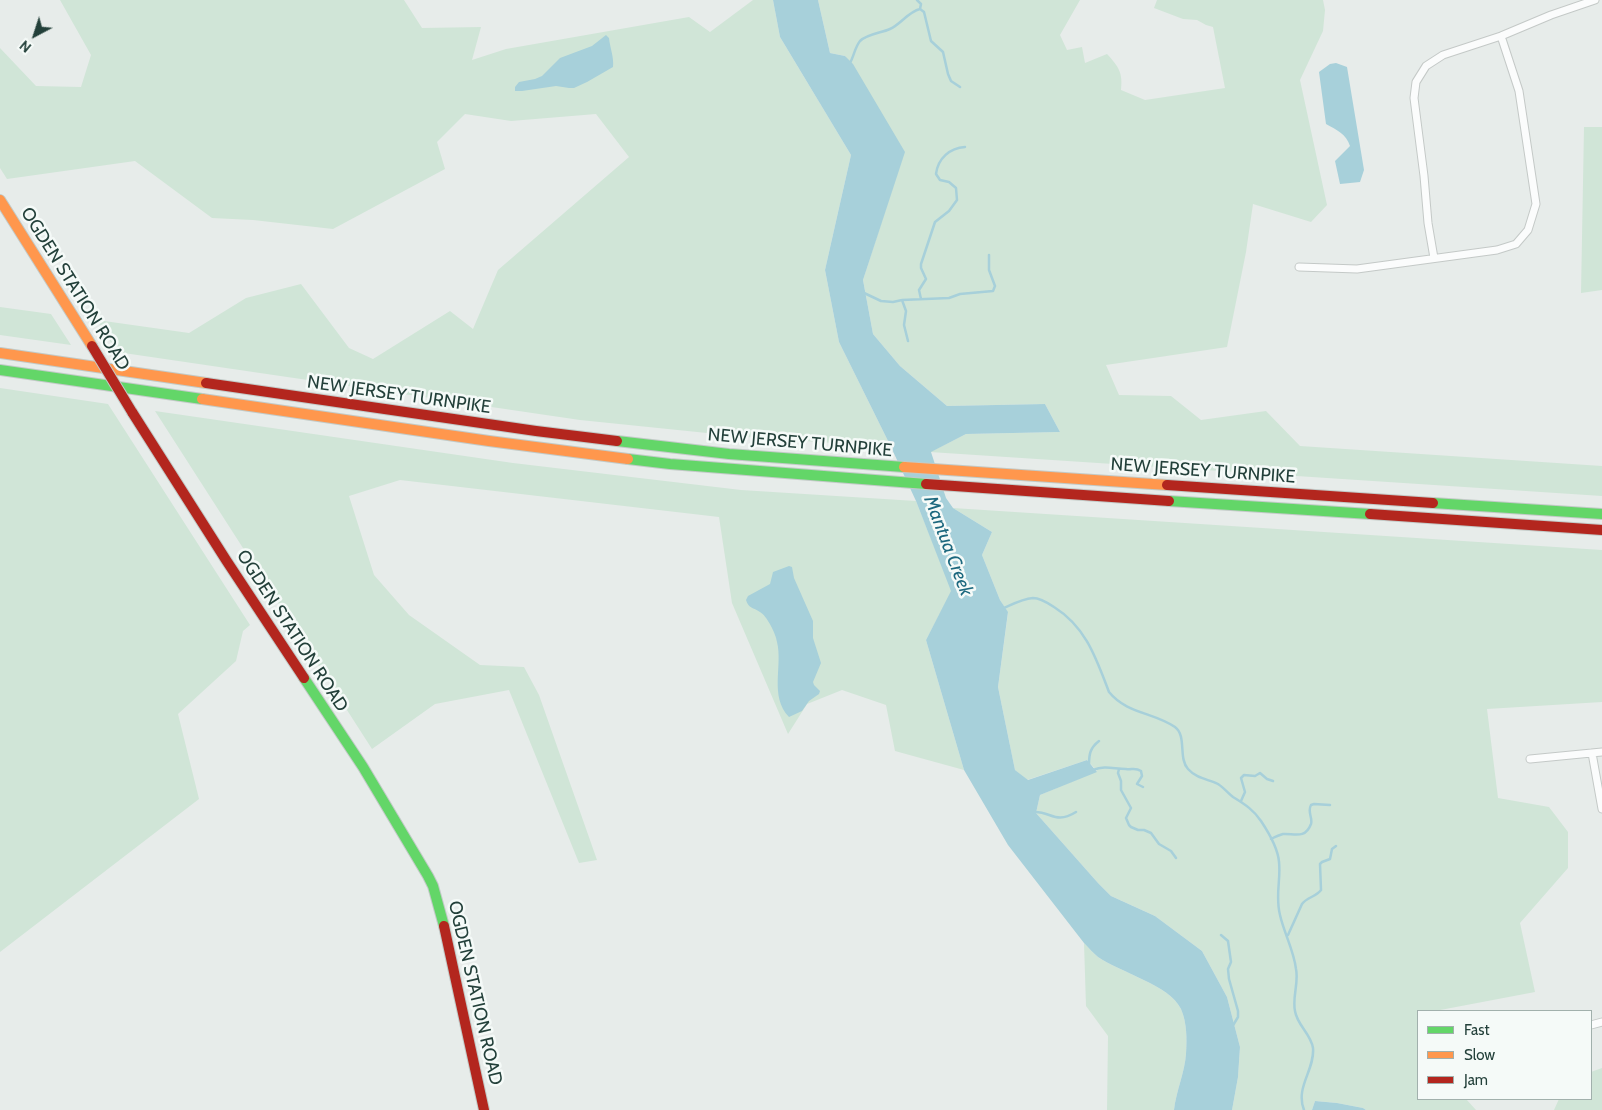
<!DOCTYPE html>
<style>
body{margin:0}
#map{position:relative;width:1602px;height:1110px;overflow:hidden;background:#e7ecea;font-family:Cabin,sans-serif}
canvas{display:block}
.legend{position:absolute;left:1417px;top:1010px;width:175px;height:90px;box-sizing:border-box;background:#f5faf8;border:1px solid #a1b0ac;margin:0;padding:6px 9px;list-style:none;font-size:15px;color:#23403a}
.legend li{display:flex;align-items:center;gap:10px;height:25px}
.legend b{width:25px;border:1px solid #a1b0ac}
.north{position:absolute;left:10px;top:10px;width:50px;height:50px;-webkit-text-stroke:4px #f5faf8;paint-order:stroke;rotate:220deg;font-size:14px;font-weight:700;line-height:20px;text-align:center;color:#23403a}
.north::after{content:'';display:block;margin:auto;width:18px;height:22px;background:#23403a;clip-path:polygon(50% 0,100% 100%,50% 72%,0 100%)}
</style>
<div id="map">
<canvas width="1602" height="1110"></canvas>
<ul class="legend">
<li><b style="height:6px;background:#63d668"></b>Fast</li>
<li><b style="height:6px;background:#ff974d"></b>Slow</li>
<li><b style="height:6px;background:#b3261e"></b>Jam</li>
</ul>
<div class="north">N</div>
</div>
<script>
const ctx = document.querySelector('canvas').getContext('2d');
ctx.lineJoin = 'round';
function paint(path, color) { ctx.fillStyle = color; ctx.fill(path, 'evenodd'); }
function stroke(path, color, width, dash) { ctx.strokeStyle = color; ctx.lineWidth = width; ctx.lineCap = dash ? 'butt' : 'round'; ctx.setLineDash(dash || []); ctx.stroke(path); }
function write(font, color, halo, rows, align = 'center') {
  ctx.font = font + ' Cabin,sans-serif'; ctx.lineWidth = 5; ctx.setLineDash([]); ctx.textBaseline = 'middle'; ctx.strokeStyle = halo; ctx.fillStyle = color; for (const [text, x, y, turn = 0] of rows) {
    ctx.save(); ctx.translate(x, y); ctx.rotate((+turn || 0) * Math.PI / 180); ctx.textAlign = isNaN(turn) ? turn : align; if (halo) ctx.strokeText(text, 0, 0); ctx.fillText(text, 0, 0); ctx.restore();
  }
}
paint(new Path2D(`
 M60,0H404L422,28L481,27L472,60L506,49L689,17L710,32L753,0H773L780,37L851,155L825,270L839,342L891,447L746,437L580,420L117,352L97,320L189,333L246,298L301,284L349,348L373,359L450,311L473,329L498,270L629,157L596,114L511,121L465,114L437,142L445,169L333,229L253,220L212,218L135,161L7,179L0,168V48L36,86L81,87L91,55Z
 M818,0H1080L1060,35L1067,50L1082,47L1085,63L1107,54C1119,67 1123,73 1121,90L1145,100L1225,88L1213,27L1206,25L1197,20L1183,19L1154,8L1157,0H1323L1325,10L1323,31L1300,80L1327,205L1311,222L1253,204L1246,252L1227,347L1106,365L1119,395L1171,396L1201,420L1266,411L1300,446L1602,466V496L930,452L966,434L1060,432L1045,404L947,406L900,366L873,334L863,280L904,152L845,56L830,53Z
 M1584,127H1602V290L1581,293Z
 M0,307L51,314L71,345L0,335Z
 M0,388L108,404L250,625L243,631L236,661L178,714L199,799L0,952Z
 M155,411L513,463L741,490L916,501L952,591L926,640L964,770L895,751L886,705L842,690L807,704L788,734L732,603L719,517L400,480L349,496L374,575L409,615L480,665L524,667L539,695L597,860L579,863L509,690L435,704L372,749Z
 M953,508L1602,550V702L1487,709L1498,798L1549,807L1568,832V868L1520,923L1535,992L1435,1011H1418V1099H1466L1476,1110H1366L1363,1108L1337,1103L1315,1101L1312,1110H1232L1238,1077L1240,1047L1227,997L1202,951L1155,916L1111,896L1098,883L1036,813L1040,795L1097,771L1087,760L1027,780L1015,770L998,687L1008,613L1000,600L982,555L992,532Z
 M1084,943C1089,948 1093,953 1098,957C1119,972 1170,985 1181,1009C1187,1023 1187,1039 1186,1054C1185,1071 1176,1092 1174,1110H1107L1108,1036L1086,1006Z
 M1602,1068V1110H1554L1559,1099H1591V1072Z`), '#d0e5d7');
paint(new Path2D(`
 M773,0H818L830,53L845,56L853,64L905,152L863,280L873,334L900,366L947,406L1045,404L1060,432L966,434L931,452L946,498L953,508L992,532L982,555L1000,600L1008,612L998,687L1015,770L1028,780L1087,760L1097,772L1040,795L1036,813L1098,883L1111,896L1155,916L1202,951L1227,997L1240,1047L1238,1077L1232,1110H1174C1176,1092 1185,1071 1186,1054C1187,1039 1187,1023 1181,1009C1170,985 1119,972 1098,957C1093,953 1089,948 1084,943L1008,845L964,770L926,640L951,591L916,501L891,447L839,342L825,270L851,155L780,37Z
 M606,35L609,38C610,48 614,57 613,67L587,82L574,88H569L556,86L522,91H515V87L519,82L535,79L542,76L560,58L592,46Z
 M1336,63L1347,67L1364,170L1360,182L1340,184L1335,161L1350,146C1346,134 1337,130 1326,124L1319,72L1330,64Z
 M789,566L792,567L794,578L813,621V638L821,663L813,682L814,685L820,691L819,694L809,701L802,711L789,717C769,696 783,666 777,642C776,634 767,616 760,612C753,607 749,609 746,600L748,596L770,584L773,572Z
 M1315,1101L1337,1103L1363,1108L1366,1110H1312Z`), '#a7d0da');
stroke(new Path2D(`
 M917,0L921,4L920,9L924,12L931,41L943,52L948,74L951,81L960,87
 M850,63C854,56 855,47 860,41C867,34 881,33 890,29C901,24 908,12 920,9
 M862,292L881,301L893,302L902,300L949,298L960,294L993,291L995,286L989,270V255
 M921,299L919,290L926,279L921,268V264L935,222L949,211L957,200L956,188L949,182L940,180L936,174C938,158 950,148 965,147
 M902,300L906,311L904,325L908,341
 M1004,608C1013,604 1022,599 1033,598C1040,598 1048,603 1054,607C1086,627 1096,658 1109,692C1127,714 1153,712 1175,727C1187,736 1178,758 1188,769C1197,779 1208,779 1218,784C1224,788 1228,793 1233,797C1244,804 1253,809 1261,821C1269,833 1278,848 1279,862C1281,880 1275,896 1280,915C1284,933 1294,951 1296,969C1299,983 1292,997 1295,1011C1297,1025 1311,1034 1313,1048C1315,1070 1295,1087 1304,1110
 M1089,765C1089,754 1090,748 1099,741
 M1119,769L1118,773L1121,781V790L1131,808L1126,818L1129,825L1131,827L1138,830H1144L1151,833L1159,844L1171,851L1176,858
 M1093,770C1105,765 1114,769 1126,769C1132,770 1135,767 1141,771L1142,776L1137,784L1143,787
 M1241,801L1245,792L1241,778L1244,775L1255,776L1260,773L1267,779L1273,781
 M1034,812C1051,811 1055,825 1076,812
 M1271,839C1275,837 1279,835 1283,834C1293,833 1305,840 1311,824C1313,818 1307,812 1311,805L1314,804L1330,805
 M1221,935L1228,941L1231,962L1228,969L1229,979L1238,1011V1017L1232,1027
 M1288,935L1302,904C1307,897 1316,897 1321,890L1320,864L1322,862L1330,859L1332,849L1336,846`), '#a7d0da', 2.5);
const street = new Path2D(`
 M1434,258L1428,223L1424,176L1414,98L1416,82L1426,66L1443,55L1501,36L1551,15L1595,0
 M1299,267L1357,269L1497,250L1516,244L1528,230L1536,204L1519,91L1501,36
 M1592,753L1602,809
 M1530,759L1602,752
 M1591,1025L1602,1022`);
const fast = new Path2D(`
 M0,370L202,399
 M617,441L729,454L904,467
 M628,459L670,464L926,484
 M1169,501L1370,514
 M1433,503L1602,514
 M304,678L363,767L428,876L433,886L444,926`);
const slow = new Path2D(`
 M0,200L92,346
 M0,353L206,383
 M202,399L489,441L628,459
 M904,467L1167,485`);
const jam = new Path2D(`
 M206,383L536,431L617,441
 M132,412L226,560L304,678
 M926,484L1169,501
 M1167,485L1433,503
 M1370,514L1602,530
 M444,926L484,1110`);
stroke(street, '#c4c9c7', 9);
stroke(fast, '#c2cac7', 12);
stroke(slow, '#c2cac7', 12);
stroke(jam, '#c2cac7', 12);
stroke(street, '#fbfcfc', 7);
stroke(fast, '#63d668', 10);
stroke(slow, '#ff974d', 10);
stroke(jam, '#b3261e', 10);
const jamBridge = new Path2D(`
 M92,346L132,412`);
stroke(jamBridge, '#c2cac7', 12, []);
stroke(jamBridge, '#b3261e', 10);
write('18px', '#23403a', '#f5faf8', [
 ["OGDEN STATION ROAD",75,289,58],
 ["NEW JERSEY TURNPIKE",399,395,8],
 ["NEW JERSEY TURNPIKE",800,443,5],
 ["NEW JERSEY TURNPIKE",1203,471,4],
 ["OGDEN STATION ROAD",292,631,57],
 ["OGDEN STATION ROAD",475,993,77]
]);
write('italic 19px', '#1c687e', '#f5faf8', [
 ["Mantua Creek",948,546,69]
]);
</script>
